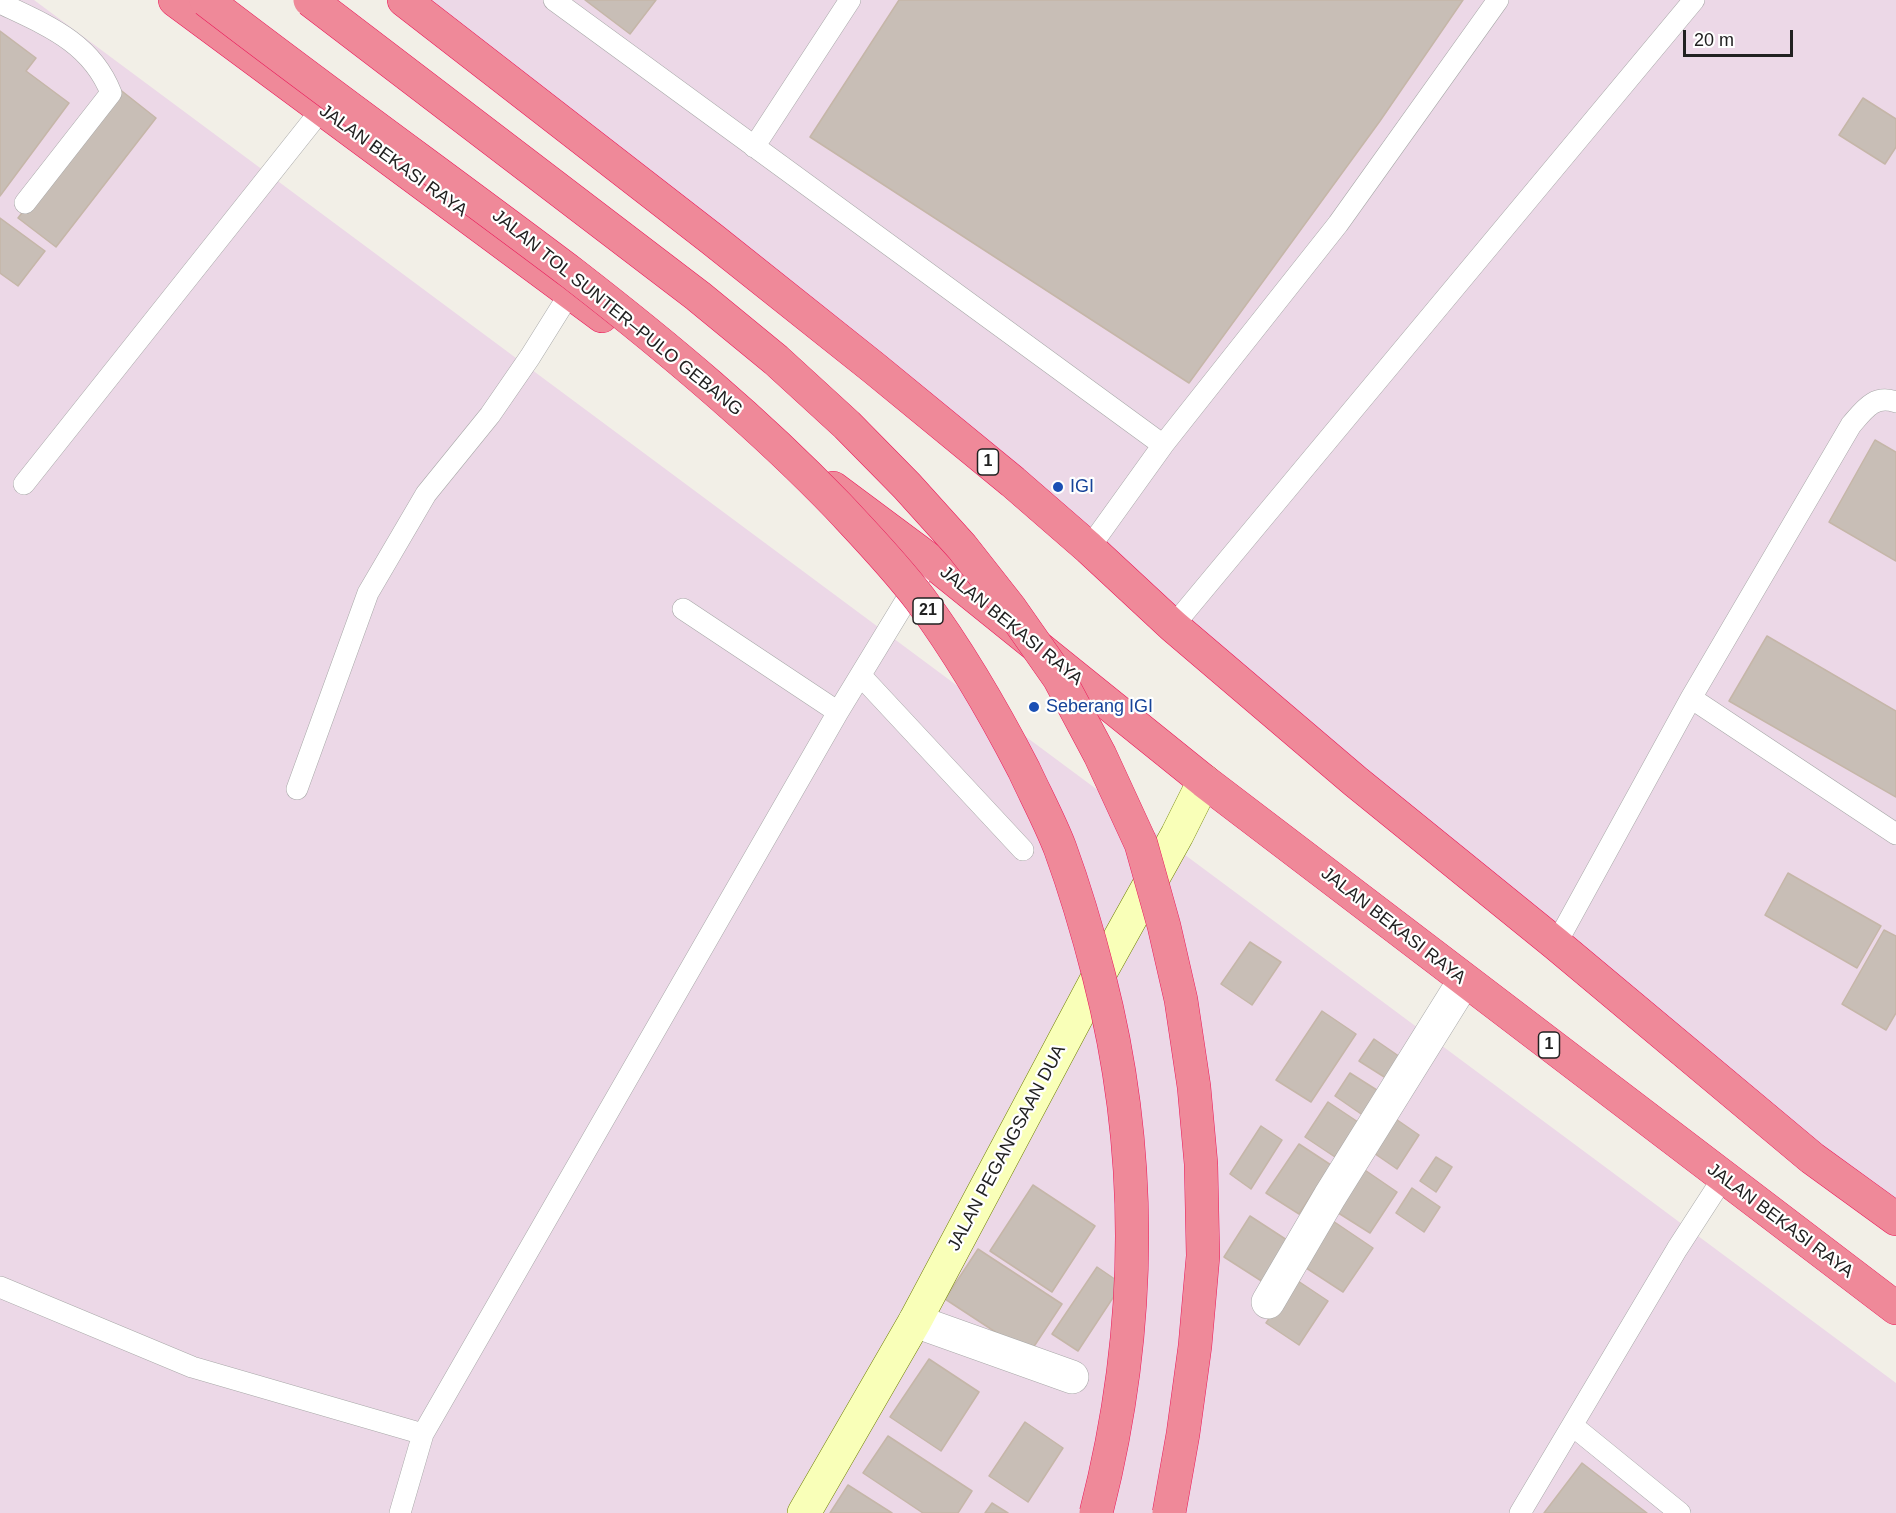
<!DOCTYPE html>
<meta charset="utf-8">
<style>
body{margin:0}
#map{position:relative;width:1896px;height:1513px;overflow:hidden;background:#f2efe7;font-family:Arial,sans-serif}
canvas{display:block}
.scale{position:absolute;left:1683px;top:30px;width:110px;height:27px;box-sizing:border-box;border:3px solid #212121;border-top:0;padding-left:8px;font-size:18px;line-height:21px;white-space:nowrap;color:#212121;-webkit-text-stroke:4px #fff;paint-order:stroke}
</style>
<div id="map">
<canvas width="1896" height="1513"></canvas>
<div class="scale">20 m</div>
</div>
<script>
const ctx = document.querySelector('canvas').getContext('2d');
ctx.lineJoin = 'round';
function paint(path, color) { ctx.fillStyle = color; ctx.fill(path, 'evenodd'); }
function stroke(path, color, width, dash) { ctx.strokeStyle = color; ctx.lineWidth = width; ctx.lineCap = dash ? 'butt' : 'round'; ctx.setLineDash(dash || []); ctx.stroke(path); }
function write(font, color, halo, rows, align = 'center') {
  ctx.font = font + ' Arial,sans-serif'; ctx.lineWidth = 4.5; ctx.setLineDash([]); ctx.textBaseline = 'middle'; ctx.strokeStyle = halo; ctx.fillStyle = color; for (const [text, x, y, turn = 0] of rows) {
    ctx.save(); ctx.translate(x, y); ctx.rotate((+turn || 0) * Math.PI / 180); ctx.textAlign = isNaN(turn) ? turn : align; if (halo) ctx.strokeText(text, 0, 0); ctx.fillText(text, 0, 0); ctx.restore();
  }
}
paint(new Path2D(`
 M0,0H34L1896,1383V1513H0Z
 M400,0H1896V1220Z`), '#ecd8e7');
const building = new Path2D(`
 M585,0H656L630,34Z
 M899,0H1463L1380,121L1189,383L810,137Z
 M0,31L36,58L26,71L69,103L0,196Z
 M118,88L156,118L56,247L18,218Z
 M1863,98L1896,119V147L1885,164L1839,135Z
 M0,218L45,251L18,286L0,273Z
 M1875,440L1896,452V561L1829,522Z
 M1767,636L1896,711V797L1729,701Z
 M1788,873L1881,926L1857,968L1765,915Z
 M1884,930L1896,936V1013L1886,1030L1842,1004Z
 M1250,942L1281,962L1252,1005L1221,984Z
 M1322,1011L1356,1034L1311,1102L1276,1080Z
 M1374,1039L1403,1059L1389,1080L1359,1061Z
 M1350,1073L1380,1092L1364,1116L1335,1096Z
 M1328,1102L1358,1122L1335,1157L1305,1137Z
 M1390,1115L1419,1135L1397,1169L1368,1149Z
 M1261,1126L1282,1140L1251,1189L1230,1174Z
 M1299,1144L1331,1165L1299,1214L1266,1193Z
 M1436,1157L1452,1167L1436,1192L1420,1181Z
 M1359,1166L1397,1192L1370,1233L1332,1209Z
 M1033,1185L1095,1226L1052,1292L990,1251Z
 M1412,1188L1440,1207L1424,1232L1396,1213Z
 M1250,1216L1290,1242L1263,1282L1224,1257Z
 M1327,1217L1373,1248L1343,1292L1297,1262Z
 M978,1249L1062,1304L1029,1354L945,1299Z
 M1097,1267L1122,1284L1078,1351L1052,1334Z
 M1295,1279L1328,1301L1299,1345L1266,1323Z
 M929,1359L979,1392L941,1451L890,1417Z
 M1025,1422L1063,1448L1028,1502L989,1476Z
 M888,1436L972,1491L958,1513H923L863,1473Z
 M1582,1463L1647,1513H1544Z
 M848,1485L892,1513H830Z
 M992,1503L1008,1513H985Z`);
paint(building, '#c8beb6');
stroke(building, '#c5b6a8', 1.5);
const lane = new Path2D(`
 M554,0L1163,445
 M0,3C46,25 91,42 111,93L25,203
 M754,147L850,0
 M24,484L322,109
 M1089,548L1163,445L1338,224L1498,0
 M683,609L838,712
 M1173,626L1694,0
 M862,677L1023,850
 M1691,698L1896,834
 M297,789L368,593L426,494L490,415L530,357L570,293
 M1556,944L1691,698L1851,425C1864,410 1874,394 1896,402
 M0,1287L192,1367L423,1434L838,712L919,579
 M1573,1426L1680,1513
 M400,1513L423,1434
 M1520,1513L1677,1249L1723,1178`);
const street = new Path2D(`
 M1268,1302L1330,1196L1464,981
 M915,1321L1072,1377`);
const secondary = new Path2D(`
 M804,1513L915,1321L1099,975L1177,835L1204,781`);
const highway = new Path2D(`
 M175,0L602,316
 M404,0L712,239L874,368L1013,482L1089,548L1173,626L1355,781L1556,944L1812,1158L1896,1219
 M833,488L931,561L1204,781L1896,1308`);
stroke(lane, '#a8a8a8', 22);
stroke(street, '#a8a8a8', 34);
stroke(secondary, '#6e8000', 34);
stroke(highway, '#ea1a5a', 34);
stroke(lane, '#fff', 21);
stroke(street, '#fff', 33);
stroke(secondary, '#f9ffb8', 33);
stroke(highway, '#ef8999', 33);
const highwayBridge = new Path2D(`
 M206,0C327,93 451,182 573,274C666,346 756,421 838,506C866,536 895,566 920,599C960,653 993,710 1024,770C1036,796 1050,822 1060,848C1075,889 1088,933 1099,976C1145,1155 1142,1334 1096,1513
 M310,0L698,296L776,360L847,425L907,486L962,547L1010,608L1059,678L1100,755L1141,844L1164,926L1181,1000L1194,1087L1201,1164L1203,1256L1195,1346L1183,1434L1169,1513`);
stroke(highwayBridge, '#ea1a5a', 34, []);
stroke(highwayBridge, '#ef8999', 33);
for (const [x, y, r, color] of [
 [1058,487,6,"#1a4fb4"],
 [1034,707,6,"#1a4fb4"]
]) { const dot = new Path2D(); dot.arc(x, y, r, 0, 2 * Math.PI); ctx.fillStyle = color; ctx.fill(dot); stroke(dot, '#fff', 2); }
for (const [x, y, w] of [
 [988,462,21],
 [928,611,30],
 [1549,1045,21]
]) { const box = new Path2D(); box.roundRect(x - w / 2, y - 13, w, 26, 4.5); ctx.fillStyle = '#fff'; ctx.fill(box); stroke(box, '#212121', 1.5); }
write('bold 16px', '#212121', null, [
 ["1",988,462],
 ["21",928,611],
 ["1",1549,1045]
]);
write('18px', '#212121', '#fff', [
 ["JALAN BEKASI RAYA",393,161,36],
 ["JALAN TOL SUNTER–PULO GEBANG",617,313,39],
 ["JALAN BEKASI RAYA",1011,626,39],
 ["JALAN BEKASI RAYA",1393,926,38],
 ["JALAN PEGANGSAAN DUA",1007,1148,-62],
 ["JALAN BEKASI RAYA",1780,1221,37]
]);
write('18px', '#164399', '#fff', [
 ["IGI",1070,487],
 ["Seberang IGI",1046,707]
], 'left');
</script>
